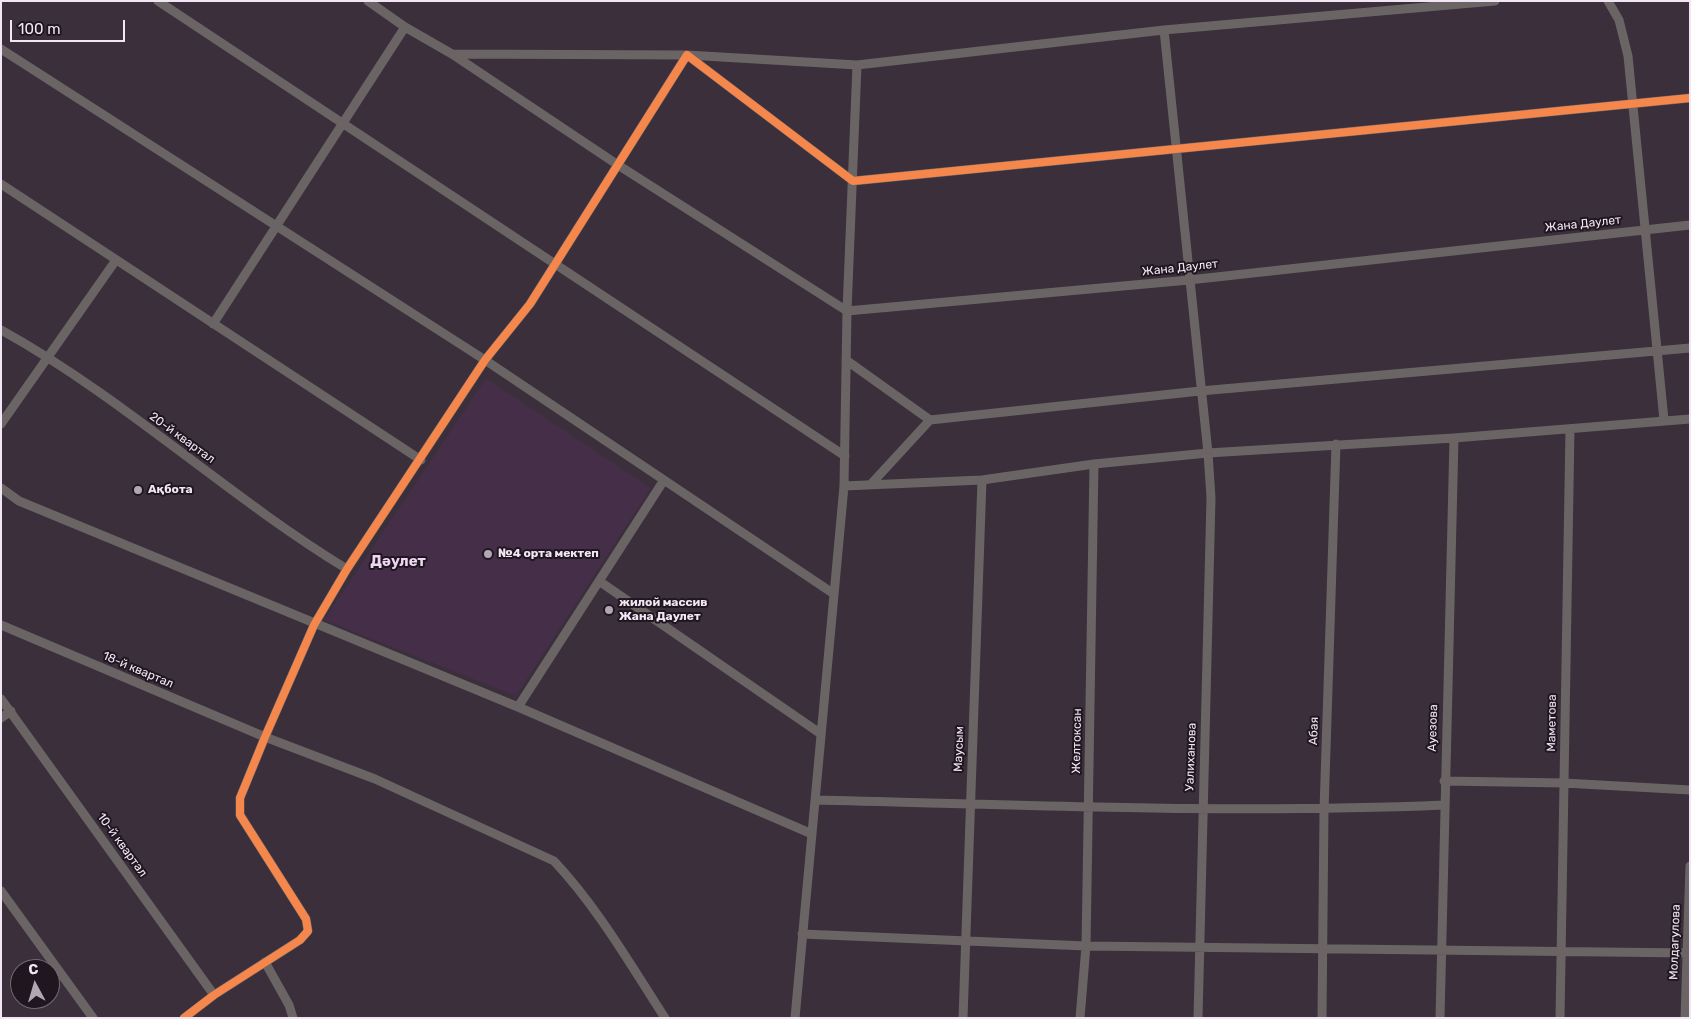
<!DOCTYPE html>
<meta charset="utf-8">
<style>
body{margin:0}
#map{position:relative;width:1691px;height:1019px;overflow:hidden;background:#3a2f3b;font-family:Rubik,sans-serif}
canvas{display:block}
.frame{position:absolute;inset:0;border:2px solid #f2e6f4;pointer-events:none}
.north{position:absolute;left:10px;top:959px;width:50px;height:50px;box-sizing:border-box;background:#1f1620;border:1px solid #736975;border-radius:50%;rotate:354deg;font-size:14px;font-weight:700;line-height:20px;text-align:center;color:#f2e6f4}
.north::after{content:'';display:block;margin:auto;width:18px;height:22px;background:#b2a6b3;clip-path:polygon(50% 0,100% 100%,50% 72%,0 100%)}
.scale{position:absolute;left:10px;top:20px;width:115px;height:22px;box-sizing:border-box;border:2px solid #f2e6f4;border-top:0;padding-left:6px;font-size:15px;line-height:18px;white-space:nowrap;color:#f2e6f4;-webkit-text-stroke:4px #1f1620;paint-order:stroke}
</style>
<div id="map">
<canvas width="1691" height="1019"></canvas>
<div class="frame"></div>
<div class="north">С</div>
<div class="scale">100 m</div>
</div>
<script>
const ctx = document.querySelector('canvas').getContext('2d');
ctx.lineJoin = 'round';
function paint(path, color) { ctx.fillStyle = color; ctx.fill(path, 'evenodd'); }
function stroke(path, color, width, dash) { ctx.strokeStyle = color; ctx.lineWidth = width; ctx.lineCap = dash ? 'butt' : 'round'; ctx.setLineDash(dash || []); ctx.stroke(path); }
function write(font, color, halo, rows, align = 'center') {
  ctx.font = font + ' Rubik,sans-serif'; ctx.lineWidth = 4; ctx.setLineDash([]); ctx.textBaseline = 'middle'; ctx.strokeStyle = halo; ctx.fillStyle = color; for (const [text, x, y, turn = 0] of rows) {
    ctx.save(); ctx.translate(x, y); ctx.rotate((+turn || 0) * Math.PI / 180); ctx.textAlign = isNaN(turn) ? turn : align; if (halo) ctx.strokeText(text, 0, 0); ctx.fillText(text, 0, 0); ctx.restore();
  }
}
paint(new Path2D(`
 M486,378L651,488L516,696L324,620Z`), '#442e48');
stroke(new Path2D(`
 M158,1L845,456
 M368,1L405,27L452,54L687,55L857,65
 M1495,1L1164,30L1208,453L1454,438L1690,419
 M1608,1L1619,20L1628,56L1664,420
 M1,49L485,360L834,594
 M452,54L618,165L847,311L857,65L1164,30
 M1,184L421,460
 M213,324L405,27
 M1,330C124,398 227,496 347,569
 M846,360L930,420
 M1,424L116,260
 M872,483L930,420L1200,391L1690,348
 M844,486L847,311L1189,280L1690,225
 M1,488L19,501L518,707L664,480
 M599,581L821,734
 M1,625L265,737L375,779L554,861C598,908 630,964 665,1018
 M1,699L214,995
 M518,707L812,834
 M1,718L11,711
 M1444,781L1564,783L1690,790
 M815,800C1025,805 1234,814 1444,805
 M1,891L93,1018
 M802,934L1086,946L1690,953
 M265,962L289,1005L293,1018
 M184,1018L214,995L300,940L308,931L306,919L240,815V798L265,737L314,625L347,569L485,360L530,304L687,55L853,181L1690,98
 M795,1018L844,486L982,480L1094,464L1208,453L1211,498L1198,1018
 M963,1018L982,480
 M1080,1018L1086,946L1094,464
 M1322,1018L1324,810L1336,444
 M1440,1018L1454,438
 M1560,1018L1570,429
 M1685,1018L1690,866`), '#6a6564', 9);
stroke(new Path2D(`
 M184,1018L214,995L300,940L308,931L306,919L240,815V798L265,737L314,625L347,569L485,360L530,304L687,55L853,181L1690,98`), '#f5874c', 8);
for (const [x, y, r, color] of [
 [138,490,5,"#b2a6b3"],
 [488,554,5,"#b2a6b3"],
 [609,610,5,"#b2a6b3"]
]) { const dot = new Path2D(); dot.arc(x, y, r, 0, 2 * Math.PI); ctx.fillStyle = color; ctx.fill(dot); stroke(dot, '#1f1620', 2); }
write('12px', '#f2e6f4', '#1f1620', [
 ["Жана Даулет",1583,224,-6],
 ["Жана Даулет",1180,268,-6],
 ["20-й квартал",182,438,36],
 ["18-й квартал",138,670,23],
 ["Маметова",1552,723,-89],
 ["Ауезова",1433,728,-88],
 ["Абая",1314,731,-88],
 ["Желтоксан",1077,741,-89],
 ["Маусым",959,749,-88],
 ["Уалиханова",1191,757,-88],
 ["10-й квартал",122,845,54],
 ["Молдагулова",1675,942,-88]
]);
write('bold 12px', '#f2e6f4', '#1f1620', [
 ["Ақбота",148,490],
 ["№4 орта мектеп",498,554],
 ["жилой массив",619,603],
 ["Жана Даулет",619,617]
], 'left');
write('bold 15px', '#eed6f2', '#1f1620', [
 ["Дәулет",398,562]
]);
</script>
